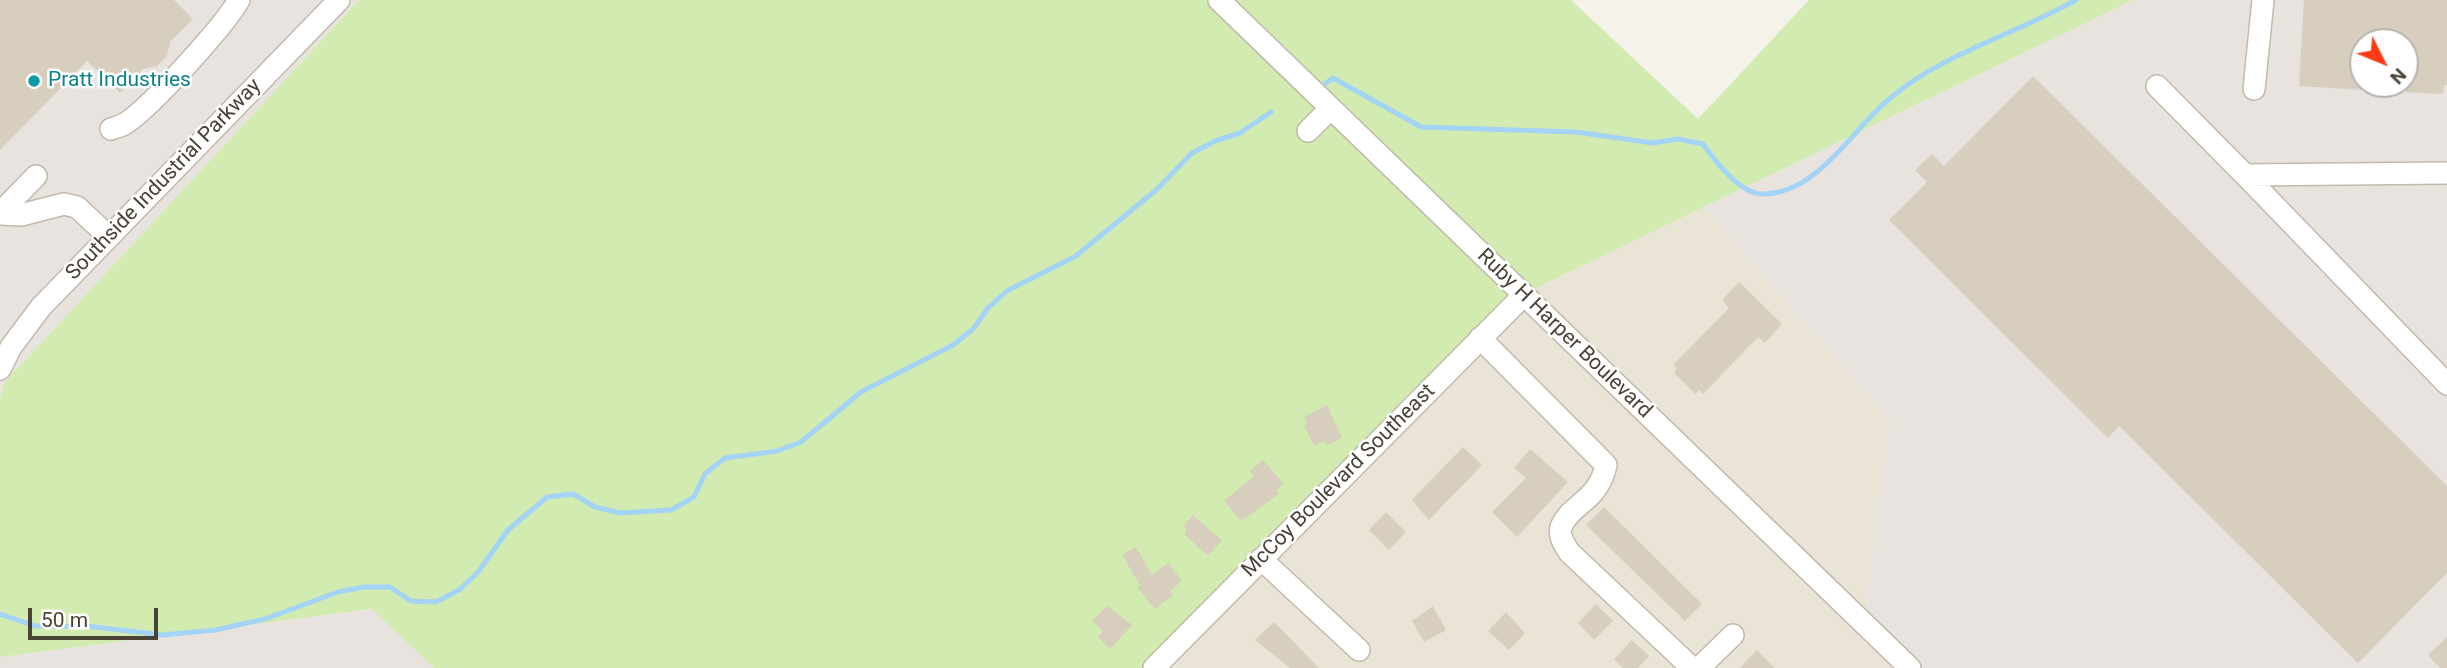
<!DOCTYPE html>
<style>
body{margin:0}
#map{position:relative;width:2447px;height:668px;overflow:hidden;background:#f5f2e9;font-family:Roboto,sans-serif}
canvas{display:block}
.north{position:absolute;left:2349px;top:28px;width:70px;height:70px;box-sizing:border-box;background:#fff;border:2px solid #b7b3af;border-radius:50%;rotate:133deg;font-size:19px;font-weight:700;line-height:28px;text-align:center;color:#4a4237}
.north::after{content:'';display:block;margin:auto;width:24px;height:32px;background:#ff3a17;clip-path:polygon(50% 0,100% 100%,50% 72%,0 100%)}
.scale{position:absolute;left:28px;top:608px;width:130px;height:32px;box-sizing:border-box;border:4px solid #4a4237;border-top:0;padding-left:9px;font-size:21px;line-height:24px;white-space:nowrap;color:#4a4237;-webkit-text-stroke:5px #fff;paint-order:stroke}
</style>
<div id="map">
<canvas width="2447" height="668"></canvas>
<div class="north">N</div>
<div class="scale">50 m</div>
</div>
<script>
const ctx = document.querySelector('canvas').getContext('2d');
ctx.lineJoin = 'round';
function paint(path, color) { ctx.fillStyle = color; ctx.fill(path, 'evenodd'); }
function stroke(path, color, width, dash) { ctx.strokeStyle = color; ctx.lineWidth = width; ctx.lineCap = dash ? 'butt' : 'round'; ctx.setLineDash(dash || []); ctx.stroke(path); }
function write(font, color, halo, rows, align = 'center') {
  ctx.font = font + ' Roboto,sans-serif'; ctx.lineWidth = 5; ctx.setLineDash([]); ctx.textBaseline = 'middle'; ctx.strokeStyle = halo; ctx.fillStyle = color; for (const [text, x, y, turn = 0] of rows) {
    ctx.save(); ctx.translate(x, y); ctx.rotate((+turn || 0) * Math.PI / 180); ctx.textAlign = isNaN(turn) ? turn : align; if (halo) ctx.strokeText(text, 0, 0); ctx.fillText(text, 0, 0); ctx.restore();
  }
}
paint(new Path2D(`
 M1704,207L1891,420L1863,627L1907,668H1155L1530,291Z`), '#eae4d7');
paint(new Path2D(`
 M0,0H359L4,383L0,398Z
 M2133,0H2447V668H1907L1863,627L1891,420L1704,207ZM2363,42H2405V84H2363Z
 M373,609L434,668H0V657Z`), '#e8e3de');
paint(new Path2D(`
 M359,0H1571L1698,119L1809,0H2133L1530,291L1155,668H434L372,609L0,657V398L4,383Z`), '#d1ebb0');
stroke(new Path2D(`
 M1326,83L1333,78L1421,127L1576,132L1653,143L1678,139L1703,144C1715,161 1741,195 1763,194C1817,194 1851,131 1888,100C1943,53 2014,35 2076,0
 M0,614L35,626H86L163,635L215,630L265,619L338,592L364,587H390L411,601L436,602L459,590L478,572L508,530L547,497L573,494L595,507L620,513L671,510L694,497L705,474L725,458L777,451L801,442L861,392L953,345L973,329L988,308L1007,291L1076,256L1156,190L1192,153L1215,141L1240,133L1271,112`), '#a3d3f5', 5);
paint(new Path2D(`
 M0,0H174L193,19L170,42L167,56L157,66L143,69L120,93L87,61L0,150Z
 M2304,0H2447V85H2444L2443,94L2405,92V42H2363V90L2299,86Z
 M2033,76L2447,486V573L2358,663L2119,426L2108,438L1889,220L1927,182L1915,170L1932,154L1944,166Z
 M1739,282L1782,324L1765,343L1758,337L1703,394L1699,390L1695,394L1674,373L1677,369L1673,365L1729,308L1722,300Z
 M1327,405L1342,438L1327,445L1325,441L1314,446L1304,426L1307,424L1304,417Z
 M1463,447L1482,465L1429,520L1412,500Z
 M1530,449L1568,482L1517,537L1492,512L1526,478L1514,468Z
 M1263,460L1283,483L1276,490L1279,494L1241,521L1224,501L1254,476L1250,471Z
 M1604,507L1702,604L1685,621L1586,525Z
 M1386,512L1406,532L1389,550L1369,530Z
 M1193,515L1222,541L1208,556L1184,534L1187,530L1183,526Z
 M1136,547L1152,575L1168,563L1182,581L1170,591L1173,595L1155,609L1137,587L1140,585L1122,555Z
 M1596,604L1613,621L1594,640L1578,623Z
 M1107,606L1132,625L1110,649L1098,637L1103,631L1092,621Z
 M1433,606L1446,630L1424,642L1412,621Z
 M1506,612L1525,633L1509,650L1488,631Z
 M1274,622L1319,668H1290L1255,640Z
 M2447,637V668H2440L2428,655Z
 M1632,640L1649,656L1638,668H1623L1614,659Z
 M1757,650L1775,668H1740Z`), '#d8cebe');
const minor = new Path2D(`
 M1219,0L1910,668
 M2157,86L2245,175
 M2254,89L2263,0
 M111,129C116,127 122,126 126,123C151,107 224,26 239,0
 M1308,131L1330,109
 M2447,173L2245,175L2447,384
 M0,213L36,176
 M0,214L21,215L64,204L77,207L108,236
 M1480,338L1606,465C1599,501 1570,504 1561,527C1558,536 1565,545 1569,552L1692,668
 M0,369L11,347L41,307L339,0
 M1261,559L1359,650
 M1154,668L1524,295
 M1699,668L1733,635`);
stroke(minor, '#c2baab', 24);
stroke(minor, '#fff', 21);
for (const [x, y, r, color] of [
 [34,81,7,"#0f9aa8"]
]) { const dot = new Path2D(); dot.arc(x, y, r, 0, 2 * Math.PI); ctx.fillStyle = color; ctx.fill(dot); stroke(dot, '#fff', 2.5); }
write('21px', '#0d838f', '#fff', [
 ["Pratt Industries",48,81]
], 'left');
write('21px', '#4a4237', '#fff', [
 ["Southside Industrial Parkway",164,180,-46],
 ["Ruby H Harper Boulevard",1564,334,44],
 ["McCoy Boulevard Southeast",1339,481,-45]
]);
</script>
